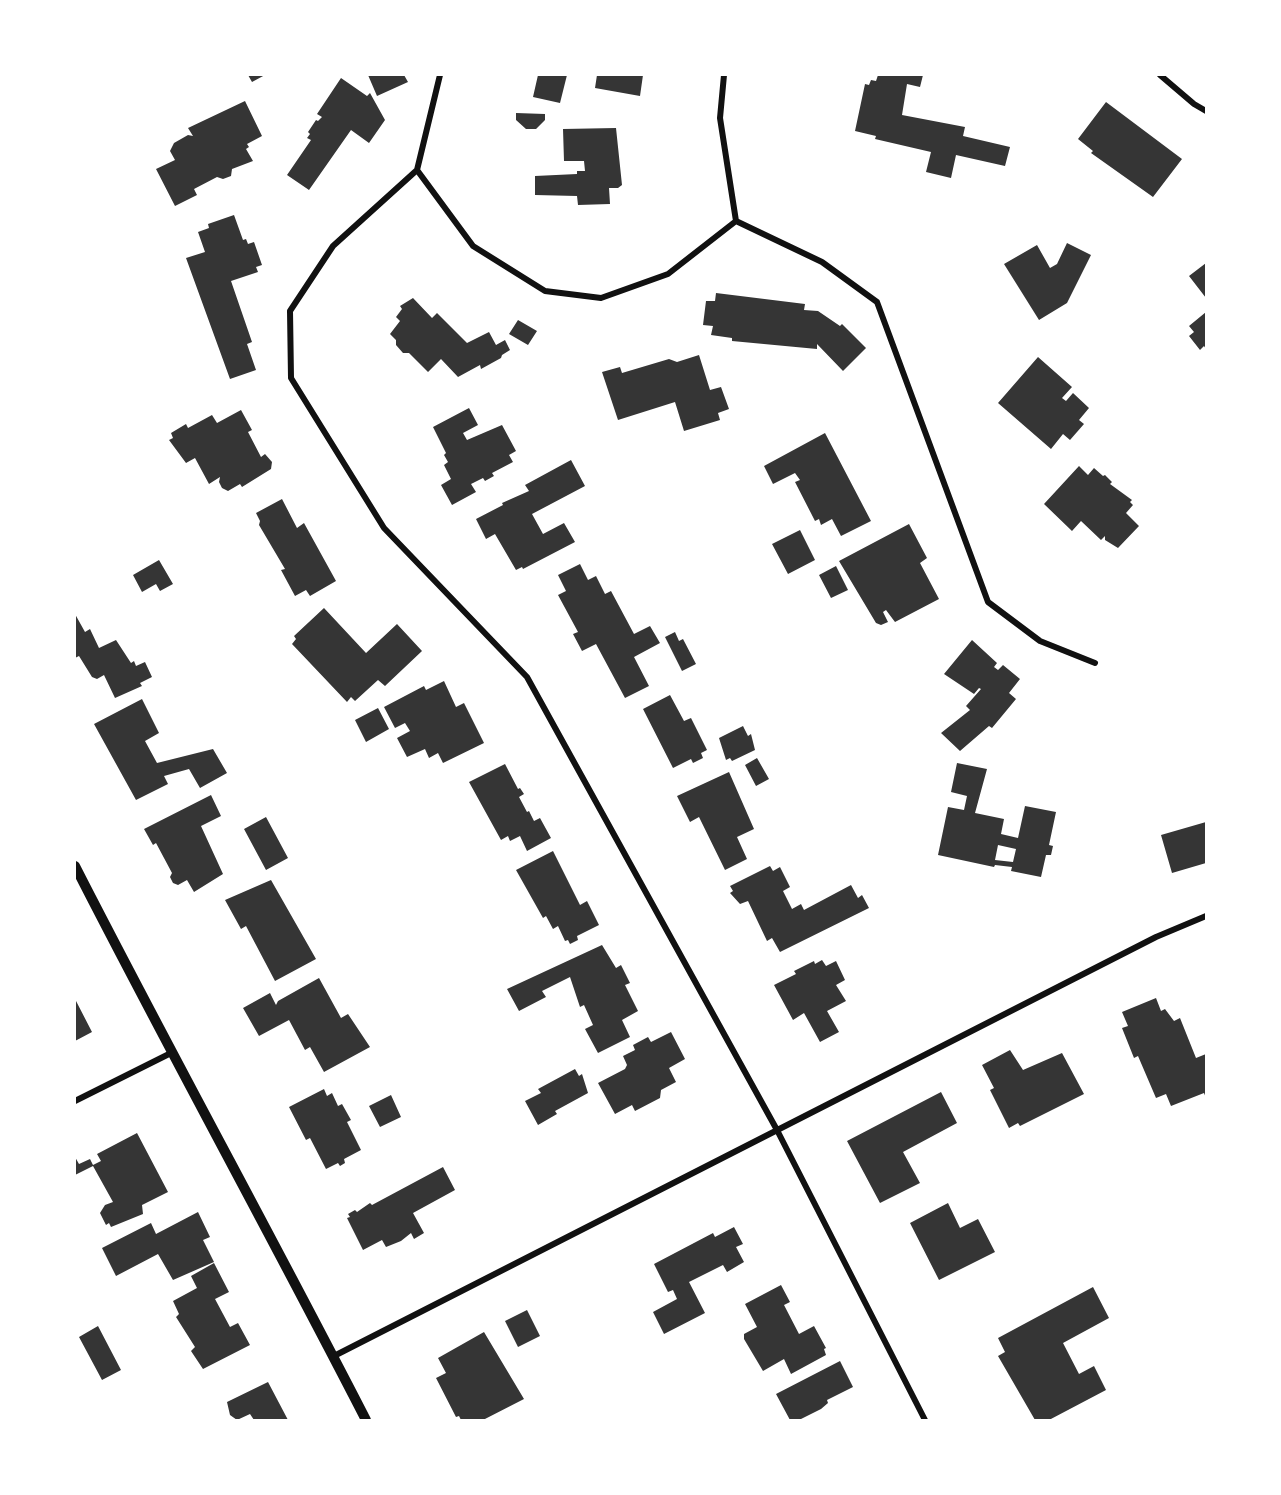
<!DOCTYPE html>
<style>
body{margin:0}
#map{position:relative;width:1281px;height:1495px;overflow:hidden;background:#fff;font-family:Overpass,sans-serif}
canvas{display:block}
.frame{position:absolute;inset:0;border:76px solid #fff;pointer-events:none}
</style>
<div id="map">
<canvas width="1281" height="1495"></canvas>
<div class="frame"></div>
</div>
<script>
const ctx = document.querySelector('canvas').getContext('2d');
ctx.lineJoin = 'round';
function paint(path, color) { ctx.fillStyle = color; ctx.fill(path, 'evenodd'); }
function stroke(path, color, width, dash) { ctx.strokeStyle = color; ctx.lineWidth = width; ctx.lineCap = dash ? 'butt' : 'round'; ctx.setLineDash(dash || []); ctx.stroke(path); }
paint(new Path2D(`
 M248,75H265L252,82Z
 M368,75H404L408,82L377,96Z
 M538,75H567L560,103L533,97Z
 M597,75H643L640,96L595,88Z
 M878,75H923L920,87L907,84L902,115L965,127L963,136L1010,147L1005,166L956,155L951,178L926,172L931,152L875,139L876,136L855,131L865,84L869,85L871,80L876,81Z
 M341,78L367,96L370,93L385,120L369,143L351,130L309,190L287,175L311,140L307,138L310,134L308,132L316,120L318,121L322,117L317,114Z
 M245,101L262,136L247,144L249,147L246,149L253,161L232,169L231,176L223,179L217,177L194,189L197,195L175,206L156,169L175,160L170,151L174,143L188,135L193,136L188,128Z
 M1106,102L1182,159L1153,197L1091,153L1093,151L1078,139Z
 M516,113L545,114V120L536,129H526L516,120Z
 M616,128L622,185L618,188H609L610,204L578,205L577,196L535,195V176L577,174V171H585L584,161H564L563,129Z
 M234,215L243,240L246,239L248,244L254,242L262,265L256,267L258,272L231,281L252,342L247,344L256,370L230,379L186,258L205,252L198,232L209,228L208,224Z
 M1067,243L1091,255L1067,303L1039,320L1004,264L1037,245L1050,268L1057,264Z
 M1206,263V298L1189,276Z
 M716,293L805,304L804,310L818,311L840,326L842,324L866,348L843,371L817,344V349L732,341V338L711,335L713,326L703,325L706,301H715Z
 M413,298L432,318L437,313L467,343L489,332L496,345L505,340L510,350L502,355L501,358L481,369L480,365L458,377L441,359L428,372L409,353H403L396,345V340L390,334L400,321L396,317L402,309L400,306Z
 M1206,312V349L1204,346L1200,350L1189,336L1194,332L1189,326Z
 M518,320L537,331L528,345L509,334Z
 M699,355L710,390L721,387L729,409L718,413L720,420L684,431L675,402L618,420L602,372L620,367L622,373L669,359L677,362Z
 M1038,357L1072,387L1062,398L1066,401L1073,393L1089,408L1079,420L1084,424L1070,440L1063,434L1051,449L998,403Z
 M469,408L478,425L463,433L467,440L502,425L516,451L509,455L513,462L492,473L494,476L485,481L483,478L471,484L476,492L452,505L441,485L451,479L444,465L448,462L444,455L446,453L433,427Z
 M241,410L252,430L248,432L261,457L265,454L272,462L271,469L242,487L240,484L228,491L222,488L219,482L220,477L209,484L195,458L186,463L169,440L173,438L171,433L186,424L188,428L212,415L217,423Z
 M825,433L871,521L841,536L832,519L821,525L819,519L815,521L795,482L800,480L795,473L773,484L764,466Z
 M571,460L585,486L532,514L543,534L564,523L575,542L523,569L522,567L516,570L495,534L486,539L476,519L503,505L502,503L529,491L525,485Z
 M1079,466L1088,475L1094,468L1103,476L1105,475L1112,482L1110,484L1132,500L1130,502L1133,505L1126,513L1139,526L1118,548L1105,540V536L1101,540L1081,521L1072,531L1044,504Z
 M282,499L297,528L304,523L336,581L310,596L306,590L295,596L281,570L285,569L259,525L260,521L256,513Z
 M909,524L927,558L920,563L939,599L895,622L886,610L883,612L888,622L881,625L876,623L839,561Z
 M800,530L815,560L788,574L772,544Z
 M159,560L173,584L160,591L156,584L142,592L133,575Z
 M580,564L588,580L596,576L605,594L611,591L634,634L650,626L660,643L634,657L649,686L625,698L596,644L582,651L573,634L578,632L558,595L566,591L558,575Z
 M836,566L848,590L831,598L819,575Z
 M324,608L366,653L397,624L422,651L385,686L378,680L355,701L351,697L347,702L292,644L296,639L294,636Z
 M75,614L85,632L90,629L99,648L116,640L131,663L134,661L136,666L145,662L152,677L140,683L142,686L115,698L104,675L97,679L92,677L79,656L75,658Z
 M675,632L679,641L683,639L696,664L682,671L665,637Z
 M972,640L997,663L994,667L998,670L1003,665L1020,679L1009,693L1016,699L992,728L989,726L960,751L941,733L970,710L966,706L981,689L979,688L974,694L944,674Z
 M444,681L456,707L464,703L484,743L443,763L438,753L429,758L425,749L407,757L397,738L410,731L405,723L395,728L384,707L424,686L426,690Z
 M670,695L684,721L691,718L707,750L701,753L703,758L693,763L691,759L673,768L643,709Z
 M142,699L159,733L145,741L157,763L213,749L227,773L200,788L189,769L164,776L168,784L136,800L94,724Z
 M378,708L389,729L366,742L355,720Z
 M743,726L748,736L751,734L755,750L732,761L730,758L726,760L719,738Z
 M757,758L769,779L756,786L745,765Z
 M957,763L987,769L975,813L1004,819L1001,834L1018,838L1025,806L1056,812L1049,845L1053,846L1051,855H1046L1041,877L1011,871L1012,867L995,865L994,867L938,855L948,807L964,810L967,796L951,792ZM998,845L1016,849L1013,862L995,860Z
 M505,764L518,789L520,788L524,794L519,797L527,812L529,811L534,821L540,818L551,838L527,851L520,836L510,841L508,836L501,840L469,782Z
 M729,772L754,829L737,837L747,859L725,870L699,817L690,822L677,796Z
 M211,795L221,816L201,826L223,874L194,892L187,880L178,885L173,883L170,877L172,873L156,843L153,845L144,829Z
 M266,817L288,858L266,870L244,829Z
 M1206,822V863L1172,873L1161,835Z
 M553,851L580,905L587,901L599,925L577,936L578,940L570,944L568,940L565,941L558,926L553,929L546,916L543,918L516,870Z
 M770,866L773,871L780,867L790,887L783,891L792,909L801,904L804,910L851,885L858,898L862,895L869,908L780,952L772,938L767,941L748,901L740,904L730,893L733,891L730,886Z
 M271,880L316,959L275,981L246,926L241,929L225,900Z
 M602,945L616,968L621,965L630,983L625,985L638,1011L622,1020L630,1037L598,1053L585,1029L593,1025L584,1005L580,1007L570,977L542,991L546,997L519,1011L507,989Z
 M822,960L826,966L836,961L845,980L836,985L846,1001L827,1011L839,1032L820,1042L804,1013L793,1020L774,985L796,974L794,971L814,961L815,964Z
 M319,978L341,1018L348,1014L370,1047L324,1072L310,1047L305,1050L289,1020L259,1036L243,1008L270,993L276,1005L278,1001Z
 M1156,998L1161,1011L1165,1009L1174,1021L1180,1018L1196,1058L1206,1054V1098L1204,1093L1171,1106L1166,1094L1156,1098L1138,1056L1134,1058L1122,1028L1128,1026L1122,1012Z
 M75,999L92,1032L75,1041Z
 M671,1032L685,1059L669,1068L676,1082L661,1090L660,1098L635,1111L632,1105L615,1114L598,1083L625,1069L627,1065L623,1056L635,1050L633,1045L648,1037L651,1042Z
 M1010,1050L1023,1070L1062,1053L1084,1094L1020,1126L1018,1123L1009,1128L990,1090L994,1088L982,1065Z
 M575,1069L579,1076L582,1074L588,1093L555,1111L557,1114L538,1125L525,1101L541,1093L538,1089Z
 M324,1089L327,1096L332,1093L338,1106L342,1104L351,1120L347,1122L361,1150L344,1159L345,1163L340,1166L338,1163L326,1169L310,1138L306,1140L289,1107Z
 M941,1092L957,1123L903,1152L920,1183L880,1203L847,1141Z
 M391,1095L401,1117L380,1127L369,1106Z
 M137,1133L168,1192L142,1205L143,1214L111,1227L109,1223L106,1225L100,1213L105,1205L113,1202L93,1166L75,1175V1157L79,1164L90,1159L93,1165L101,1161L97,1154Z
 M443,1167L455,1190L413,1213L424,1233L414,1239L411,1233L401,1241L386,1247L382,1240L363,1250L347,1218L350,1217L348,1214L355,1210L357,1212L370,1203L372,1205Z
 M948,1203L960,1228L978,1219L995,1252L939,1280L910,1223Z
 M198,1212L210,1237L203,1240L214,1262L173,1280L158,1254L116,1276L102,1248L151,1223L156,1234Z
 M734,1227L743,1244L736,1247L744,1262L727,1272L723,1265L689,1282L705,1313L664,1334L653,1312L677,1299L673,1290L668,1292L654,1264L713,1233L715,1237Z
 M214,1263L229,1292L215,1299L230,1327L238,1323L250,1345L203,1369L191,1351L195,1347L176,1317L179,1314L173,1301L197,1288L191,1276Z
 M781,1285L790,1302L784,1305L799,1334L814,1326L826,1348L824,1349L826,1355L791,1374L784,1359L763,1371L744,1339V1334L757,1327L745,1304Z
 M1093,1287L1109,1318L1063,1343L1079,1374L1094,1366L1106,1390L1049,1420H1035L998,1356L1005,1352L998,1338Z
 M527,1310L540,1336L518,1347L505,1321Z
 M98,1326L121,1370L102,1380L79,1337Z
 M484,1332L524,1399L483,1420H461L459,1416L456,1417L436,1378L446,1373L438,1358Z
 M840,1361L853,1387L827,1400L828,1403L821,1409L799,1420H790L776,1394Z
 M268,1382L288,1420H254L250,1414L237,1420L230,1415L227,1402Z`), '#353535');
stroke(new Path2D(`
 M440,75L417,170L333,246L290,311L291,378L384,528L527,677L777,1130L925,1420
 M724,75L720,118L736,221
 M1160,75L1194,104L1206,111
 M417,170L473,246L545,291L601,298L668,274L736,221
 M736,221L822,262L877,302L988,602L1040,641L1095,663
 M75,1101L171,1053
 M334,1356L1156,937L1206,916`), '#111', 6);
stroke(new Path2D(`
 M75,866C170,1052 271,1235 366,1420`), '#111', 10);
</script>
